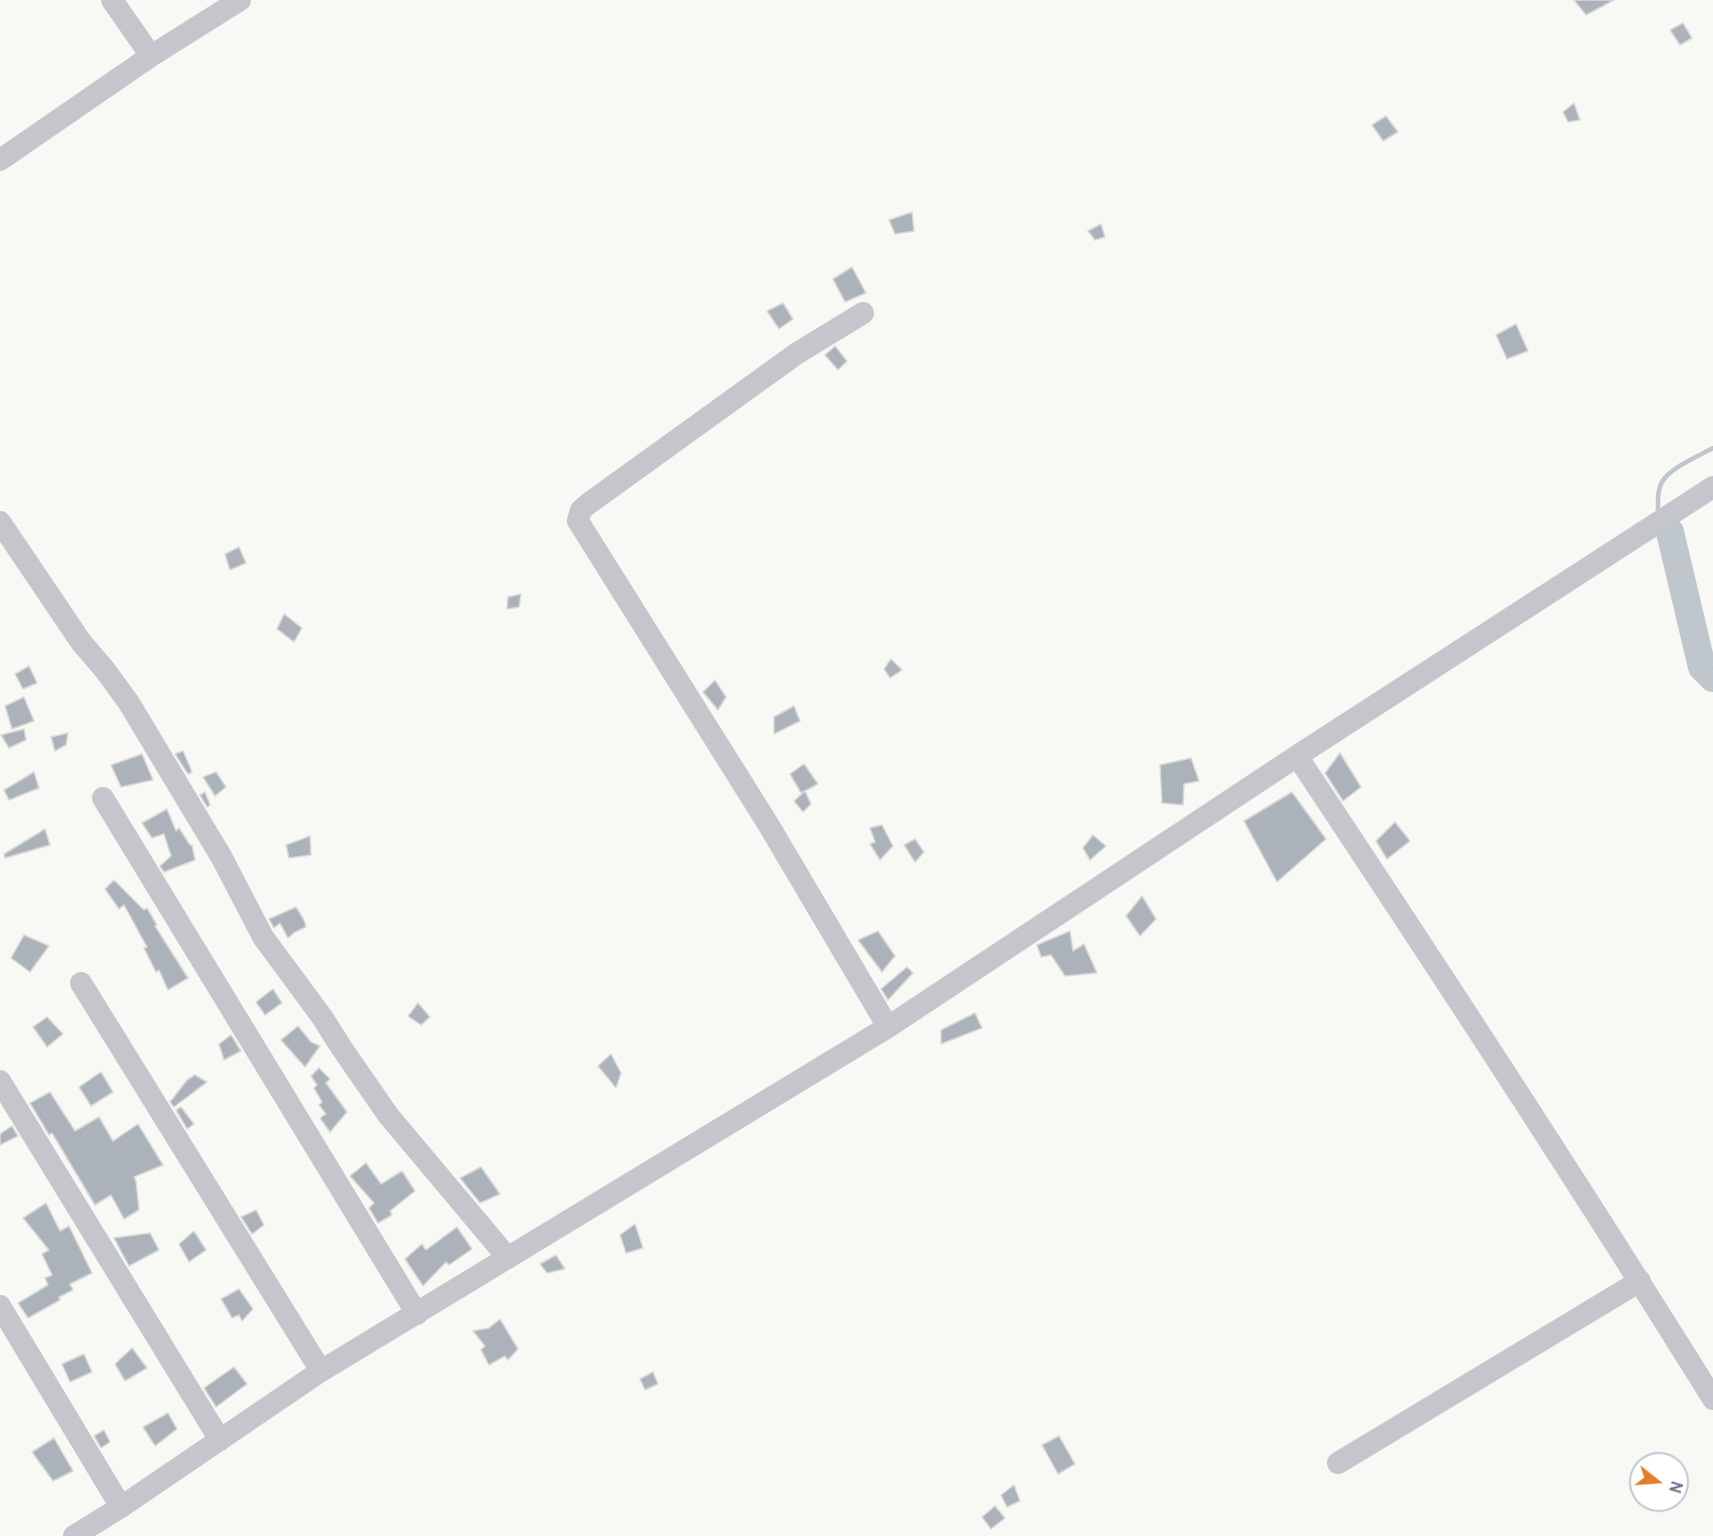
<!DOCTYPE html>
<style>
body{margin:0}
#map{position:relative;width:1713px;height:1536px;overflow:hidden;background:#f8f8f5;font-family:Overpass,sans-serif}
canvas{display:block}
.north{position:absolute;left:1629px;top:1452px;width:60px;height:60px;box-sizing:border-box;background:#fff;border:2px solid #c2c7cf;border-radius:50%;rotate:107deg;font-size:16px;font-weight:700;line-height:24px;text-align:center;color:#677286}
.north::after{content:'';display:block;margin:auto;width:21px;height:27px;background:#e17e2c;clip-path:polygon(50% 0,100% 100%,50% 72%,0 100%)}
</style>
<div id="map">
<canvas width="1713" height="1536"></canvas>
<div class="north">N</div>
</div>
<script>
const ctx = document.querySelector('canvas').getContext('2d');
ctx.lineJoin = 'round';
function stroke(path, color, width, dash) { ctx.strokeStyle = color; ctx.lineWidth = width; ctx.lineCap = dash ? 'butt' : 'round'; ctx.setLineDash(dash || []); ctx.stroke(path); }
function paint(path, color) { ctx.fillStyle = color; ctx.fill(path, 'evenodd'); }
stroke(new Path2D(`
 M1658,511C1658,500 1657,488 1664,479C1674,466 1699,456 1713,448`), '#bfc7cd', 4.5);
stroke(new Path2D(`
 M1670,532L1702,667L1713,678`), '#bfc7cd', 28);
const building = new Path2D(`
 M1574,0H1614L1586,15Z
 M1683,23L1692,38L1680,45L1670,30Z
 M1574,103L1580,120L1568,122L1563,112Z
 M1386,116L1398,132L1383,141L1372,125Z
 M912,212L914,231L895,234L889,220Z
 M1101,224L1105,237L1095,240L1088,231Z
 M852,267L866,293L845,302L833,279Z
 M783,303L793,319L779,329L767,311Z
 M1516,324L1528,351L1507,359L1496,335Z
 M835,346L847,361L838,370L825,355Z
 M239,547L246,563L230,570L225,554Z
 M521,594L519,607L507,609L508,597Z
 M284,614L302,628L294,642L277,629Z
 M891,659L902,670L890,678L884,669Z
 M29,666L37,683L23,689L15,674Z
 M715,680L726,697L718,710L703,692Z
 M24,697L34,721L12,729L5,706Z
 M794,706L800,721L774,734V717Z
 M24,729L26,740L9,748L1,735Z
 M68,733L66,745L55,751L51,737Z
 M183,751L192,772L188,774L175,754Z
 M1340,753L1361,787L1343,801L1325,773Z
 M142,754L153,780L121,787L111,765Z
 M1191,758L1199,781L1184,784L1183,805L1162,803L1160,765Z
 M804,764L818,784L801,793L790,774Z
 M34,772L39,788L9,800L4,790Z
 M216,772L226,787L215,796L203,777Z
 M805,791L811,804L803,812L794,801Z
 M205,792L210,805L207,807L200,795Z
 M1292,792L1326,839L1277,882L1244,821Z
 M167,809L176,831L179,828L190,845H192L195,860L164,872L160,866L171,856L164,834L152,838L142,823Z
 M1395,822L1410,841L1387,859L1376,841Z
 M882,825L893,846L880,860L870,844L875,842L870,828Z
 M45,829L50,845L5,858L4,854Z
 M1093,835L1106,846L1090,860L1083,848Z
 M310,836L311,855L289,858L286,845Z
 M915,839L924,852L915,862L904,845Z
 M114,880L144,910L147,908L157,925L155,926L188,978L168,990L159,970L156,972L144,948L147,947L124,905L119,909L105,889Z
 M1142,896L1156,919L1140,936L1126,916Z
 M296,907L304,920L306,927L295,932L288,938L280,923L274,928L269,919Z
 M878,931L895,956L882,972L858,940Z
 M1070,931L1073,951L1084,944L1097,973L1065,976L1051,955L1041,957L1037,945Z
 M24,935L49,946L30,972L11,958Z
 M907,967L913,973L888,1000L881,989Z
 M273,989L282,1003L265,1015L256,1002Z
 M418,1003L430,1017L421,1025L408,1016Z
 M975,1013L982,1028L941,1044V1030Z
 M47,1017L63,1034L47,1047L33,1027Z
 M298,1026L311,1042L320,1046L305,1067L281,1040Z
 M231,1035L241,1051L224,1060L219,1044Z
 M611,1054L621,1073L616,1088L598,1066Z
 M319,1068L330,1079L326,1083L347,1112L330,1132L320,1118L326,1114L319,1105L322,1102L314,1088L317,1085L311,1076Z
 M101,1072L113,1092L91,1106L79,1087Z
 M195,1075L207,1082L174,1107L170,1102L187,1080Z
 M50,1092L75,1131L99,1117L113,1141L138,1124L163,1165L134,1177L136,1181L139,1210L124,1219L111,1195L95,1205L52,1133L49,1135L30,1103Z
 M181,1107L194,1124L187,1129L176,1110Z
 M12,1126L18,1136L0,1145V1134Z
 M366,1163L381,1184L402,1171L415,1191L390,1211L392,1215L378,1223L369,1208L374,1203L350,1176Z
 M481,1167L500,1194L480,1203L460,1178Z
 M46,1203L60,1231L69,1226L92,1273L70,1284L73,1290L59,1297L60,1300L28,1318L18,1303L48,1285L45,1278L52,1275L42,1254L49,1250L23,1218Z
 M256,1210L264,1225L252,1234L241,1217Z
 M635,1224L643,1248L626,1253L620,1235Z
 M457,1227L472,1249L449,1265L446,1262L423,1286L405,1259L422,1244L426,1250Z
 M194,1231L206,1250L189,1262L179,1244Z
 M150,1233L159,1250L129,1266L114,1238Z
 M556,1255L565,1269L547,1273L540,1264Z
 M239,1289L253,1309L242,1321L239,1315L232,1318L221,1299Z
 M500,1319L518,1349L508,1360L505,1356L489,1365L481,1350L485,1346L473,1331L489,1328Z
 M132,1348L147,1368L125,1381L115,1364Z
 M84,1354L92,1372L70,1382L62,1364Z
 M234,1367L247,1384L216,1407L204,1388Z
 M653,1372L658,1384L645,1390L640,1379Z
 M168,1413L177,1429L155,1446L143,1427Z
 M104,1430L110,1442L101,1448L94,1436Z
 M1059,1436L1075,1464L1058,1474L1042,1445Z
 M54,1438L73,1471L53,1481L32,1452Z
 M1014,1485L1020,1501L1007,1507L1001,1495Z
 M995,1506L1005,1518L991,1529L982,1517Z`);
paint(building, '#acb2ba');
stroke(building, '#d9dad8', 1.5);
stroke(new Path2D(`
 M112,0L151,56
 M0,160L151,56L240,0
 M863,313L796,354L588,504L581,510L578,521L768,824L888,1027
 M0,522L81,642L105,670L129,703L222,858L263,937L322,1017L341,1047L388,1115L508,1258
 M1297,756C1438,968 1578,1182 1713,1399
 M103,798L417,1314
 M81,983L321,1371
 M0,1081L220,1440
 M0,1306L121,1507
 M1338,1463L1640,1281
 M74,1536L121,1507L321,1371L888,1027L1297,756L1713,487`), '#c4c6cb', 22);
</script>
